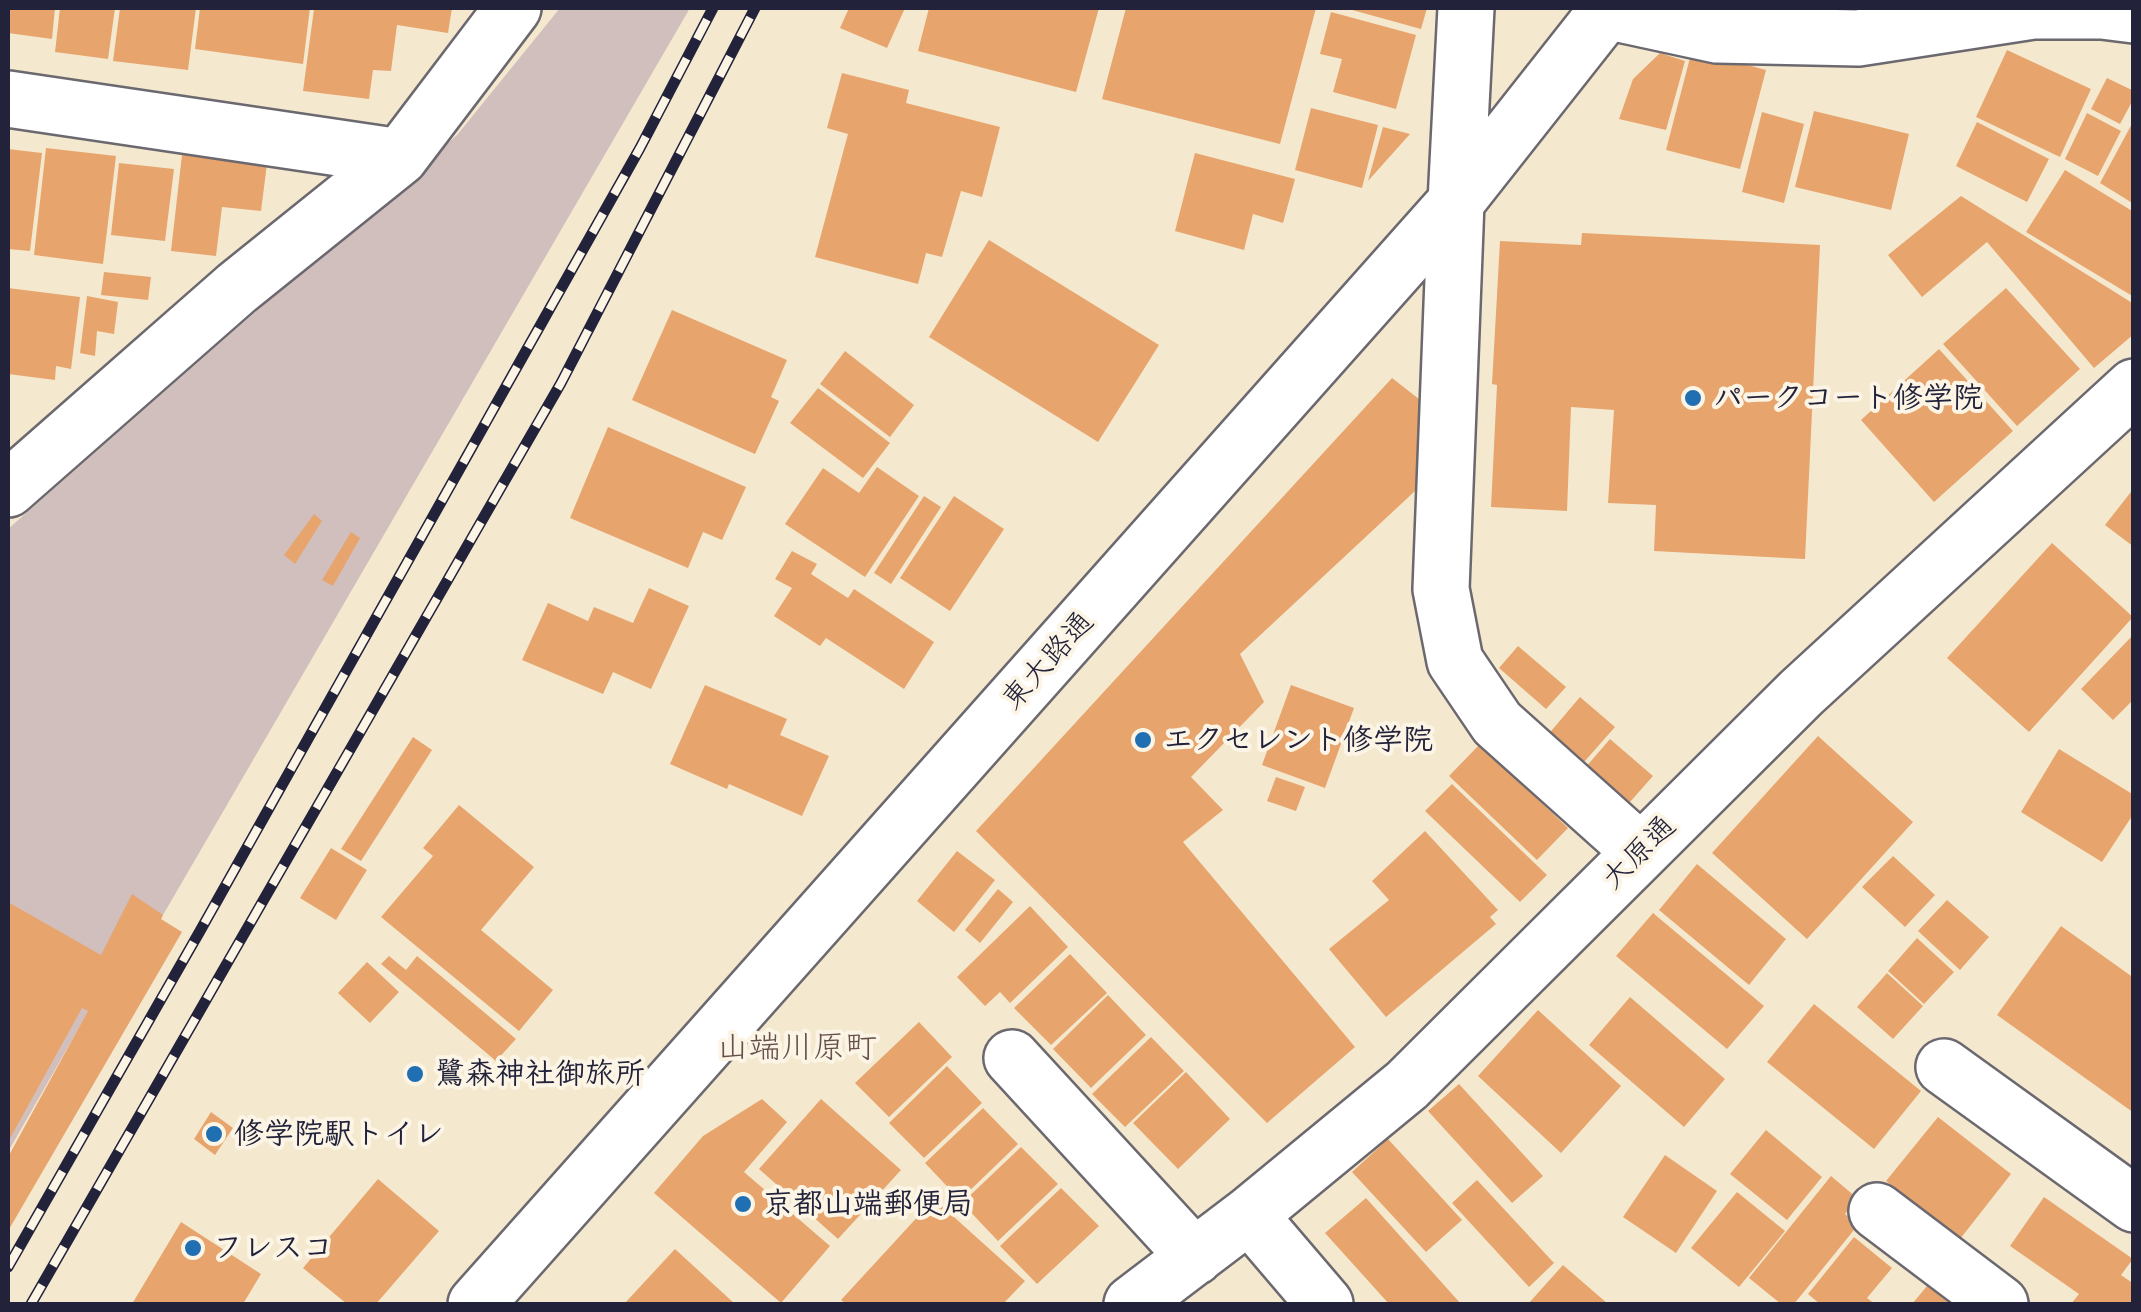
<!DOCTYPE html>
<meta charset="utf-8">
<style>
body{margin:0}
#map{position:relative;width:2141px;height:1312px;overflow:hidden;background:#f4e9cf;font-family:Delius,sans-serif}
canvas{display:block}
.frame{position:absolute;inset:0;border:10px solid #22223b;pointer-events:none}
</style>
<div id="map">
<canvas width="2141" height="1312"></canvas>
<div class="frame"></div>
</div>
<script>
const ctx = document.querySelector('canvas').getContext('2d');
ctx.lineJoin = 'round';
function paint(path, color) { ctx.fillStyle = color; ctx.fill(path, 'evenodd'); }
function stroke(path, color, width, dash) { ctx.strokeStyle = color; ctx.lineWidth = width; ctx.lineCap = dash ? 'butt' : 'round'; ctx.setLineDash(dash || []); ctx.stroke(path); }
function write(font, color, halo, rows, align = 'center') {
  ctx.font = font + ' Delius,"Klee One",sans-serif'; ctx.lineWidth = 8; ctx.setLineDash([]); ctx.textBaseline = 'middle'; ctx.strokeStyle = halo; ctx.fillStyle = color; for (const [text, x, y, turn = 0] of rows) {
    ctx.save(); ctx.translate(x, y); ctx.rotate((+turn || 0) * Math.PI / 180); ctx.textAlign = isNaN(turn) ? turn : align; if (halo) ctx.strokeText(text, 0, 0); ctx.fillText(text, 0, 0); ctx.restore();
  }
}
paint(new Path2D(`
 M560,8H690L163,915L105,1020L88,1012L8,1152V529L457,135Z`), '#d1bfbe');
paint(new Path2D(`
 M10,8H55L52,39L8,33Z
 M60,8H115L108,59L55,52Z
 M120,8H196L188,70L113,61Z
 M200,8H310L303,64L195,49Z
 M321,8H452L448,33L397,25L391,71L373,70L369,99L303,91L314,9L321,10Z
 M849,8H905L887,48L840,28Z
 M929,8H1099L1076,92L918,51Z
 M1126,8H1316L1280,144L1102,99Z
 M1345,8H1427L1421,29Z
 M1331,12L1416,35L1396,109L1333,92L1342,59L1320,54Z
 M1692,50L1766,70L1740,169L1666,150Z
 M2007,50L2091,89L2060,157L1976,117Z
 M1660,53L1685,61L1666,130L1619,119L1633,79Z
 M842,73L909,90L906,103L1000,127L982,197L961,191L942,257L926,253L918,284L815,257L848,134L827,128Z
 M2107,78L2134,91V98L2120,124L2091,109Z
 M1311,108L1378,125L1362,188L1295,170Z
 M1814,111L1909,134L1891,210L1795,187Z
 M1762,112L1804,124L1784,203L1742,192Z
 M2087,113L2121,131L2098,176L2065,159Z
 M2134,120V204L2100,183Z
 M1977,122L2049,159L2027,202L1956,166Z
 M1383,127L1410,134L1368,181Z
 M183,146L268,156L261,211L222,207L216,256L171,251Z
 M46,148L116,156L103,264L34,255Z
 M8,149L42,153L30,251L8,249Z
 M1195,153L1295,179L1283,223L1253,214L1244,250L1175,231Z
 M119,163L174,169L165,241L111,235Z
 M2065,170L2134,212V297L2026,232Z
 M1961,196L2134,304V334L2094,368L1987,242L1922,297L1888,255Z
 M1582,233L1820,245L1805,559L1654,551L1656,505L1608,503L1614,410L1571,407L1567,511L1491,507L1497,385L1492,384L1500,241L1581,245Z
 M989,240L1159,345L1098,442L929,337Z
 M104,272L151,277L148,300L101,295Z
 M8,288L80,297L71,369L56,366L55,380L8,374Z
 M2006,288L2080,369L2017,426L1943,344Z
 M87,296L118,302L114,334L97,331L95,356L80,353Z
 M672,310L787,360L771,397L779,401L755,454L632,400Z
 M1939,349L2013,431L1934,502L1861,420Z
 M845,351L914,405L890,437L820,384Z
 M1392,378L1428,406L1429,478L1240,654L1264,702L1191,777L1223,810L1183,842L1355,1047L1267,1123L976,831Z
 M818,388L890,443L863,478L790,423Z
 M608,427L746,487L722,540L703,532L688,568L570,518Z
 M877,467L919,496L865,577L785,524L823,468L859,493Z
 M2134,488V547L2105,525Z
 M924,496L941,507L891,584L874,573Z
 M954,496L1004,529L950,611L900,578Z
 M314,514L322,521L295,564L284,555Z
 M351,532L360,538L333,586L322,580Z
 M2052,543L2133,617L2029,732L1947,658Z
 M792,551L817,564L811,574L848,598L854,589L934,642L904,689L826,638L820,646L774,616L792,588L775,579Z
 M649,588L689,606L651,689L613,672L603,694L522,660L548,603L588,621L594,607L633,623Z
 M2134,634V699L2113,720L2081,689Z
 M1518,646L1566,687L1546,709L1499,668Z
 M705,685L787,719L780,735L829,756L802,816L729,784L727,789L670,764Z
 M1291,685L1354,708L1325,788L1262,765Z
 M1580,697L1615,727L1569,779L1535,750Z
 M1818,736L1913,822L1807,939L1712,853Z
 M413,737L432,750L361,861L341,849Z
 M1610,739L1653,776L1615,819L1572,783Z
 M1480,744L1568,828L1537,860L1449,776Z
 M2059,749L2134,795V813L2102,862L2021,812Z
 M1276,777L1305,787L1296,811L1267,801Z
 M1452,784L1547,875L1520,902L1425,811Z
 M459,805L534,867L481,930L553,990L519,1031L381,917L433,856L423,848Z
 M1425,831L1498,910L1490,917L1496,924L1386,1017L1329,949L1389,900L1372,881Z
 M331,848L367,870L336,920L300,898Z
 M957,851L995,880L954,932L917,901Z
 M1893,856L1935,895L1905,927L1862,887Z
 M1697,864L1786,939L1749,985L1659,910Z
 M998,889L1013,902L980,943L965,930Z
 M132,894L163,915L161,919L182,932L8,1231V1157L88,1011L82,1008L8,1142V902L101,955Z
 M1947,900L1989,937L1960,970L1918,931Z
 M1030,906L1068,947L1010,1003L1000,992L985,1006L957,977Z
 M1653,913L1764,1006L1727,1049L1616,956Z
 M2061,926L2134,978V1113L1997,1015Z
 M1917,938L1954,972L1924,1004L1888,971Z
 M1070,954L1107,993L1051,1045L1014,1008Z
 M389,956L406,970L417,956L516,1039L496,1061L381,964Z
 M367,962L399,992L370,1023L338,993Z
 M1887,973L1923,1006L1893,1039L1857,1007Z
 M1108,995L1146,1035L1091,1088L1053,1049Z
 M1630,997L1725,1079L1684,1127L1589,1045Z
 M1814,1004L1921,1091L1874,1149L1767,1062Z
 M1538,1010L1621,1086L1561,1153L1478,1076Z
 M919,1022L952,1057L889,1117L855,1083Z
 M1151,1037L1184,1071L1125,1127L1092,1094Z
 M947,1066L982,1103L924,1158L889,1123Z
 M1186,1072L1230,1119L1178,1169L1133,1123Z
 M1459,1084L1543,1176L1512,1203L1428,1111Z
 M762,1099L787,1122L744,1172L830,1246L781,1303L654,1193L703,1136Z
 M821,1099L901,1170L838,1239L759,1169Z
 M983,1108L1018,1144L960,1200L925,1163Z
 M211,1112L233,1128L215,1155L194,1139Z
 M1938,1117L2011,1174L1960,1239L1886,1181Z
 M1766,1130L1822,1177L1787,1220L1730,1174Z
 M1388,1139L1462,1220L1426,1252L1352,1172Z
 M1021,1147L1058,1184L998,1241L962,1203Z
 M1665,1155L1717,1191L1676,1253L1623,1217Z
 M1831,1176L1857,1198L1845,1214L1858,1225L1794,1304H1781L1749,1278Z
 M378,1179L439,1231L376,1304H347L303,1268Z
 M1477,1180L1554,1263L1529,1287L1452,1203Z
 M1061,1188L1099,1226L1037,1284L1000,1246Z
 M1737,1192L1785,1231L1739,1287L1691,1248Z
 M2044,1197L2133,1259L2121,1275L2134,1284V1304H2071L2079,1294L2010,1246Z
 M1366,1198L1461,1304H1389L1325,1233Z
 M934,1199L1025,1281L1003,1304H846L841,1300Z
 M181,1222L261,1274L243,1304H132Z
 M1854,1237L1892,1268L1867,1298L1875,1304H1820L1808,1294Z
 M675,1249L735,1304H624Z
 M1563,1265L1608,1304H1528Z
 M1927,1286L1950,1304H1912Z`), '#e7a56d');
const minor = new Path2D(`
 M1466,8L1456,202L1441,589L1455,661L1497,723L1641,852
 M1606,11L1717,35L1858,38L2033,11H2102L2134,15
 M8,99L400,157
 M8,489L237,288L400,157L513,8
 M1012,1058L1195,1257
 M1944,1067L2134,1204
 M1877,1211L2000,1304
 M1249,1215L1325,1304
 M476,1304L1456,202L1609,8
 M1132,1304L1249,1215L1407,1085L1801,693L2134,387`);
stroke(minor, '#6c686f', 60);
stroke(minor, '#fff', 55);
const rail = new Path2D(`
 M8,1267L200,931L640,148L713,8
 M31,1304L561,383L755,8`);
stroke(rail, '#22223b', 11);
stroke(rail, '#fcf5e5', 8, [22]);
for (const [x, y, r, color] of [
 [1693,398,10,"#1f6fb2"],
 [1143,740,10,"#1f6fb2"],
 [415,1074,10,"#1f6fb2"],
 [214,1134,10,"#1f6fb2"],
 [743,1204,10,"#1f6fb2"],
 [193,1248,10,"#1f6fb2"]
]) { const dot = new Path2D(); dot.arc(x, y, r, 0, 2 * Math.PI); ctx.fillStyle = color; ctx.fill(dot); stroke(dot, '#fcf5e5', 4); }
write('bold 30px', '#22223b', '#fcf5e5', [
 ["パークコート修学院",1713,398],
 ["エクセレント修学院",1163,740],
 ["鷺森神社御旅所",435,1074],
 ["修学院駅トイレ",234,1134],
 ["京都山端郵便局",763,1204],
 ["フレスコ",213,1248]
], 'left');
write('30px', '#22223b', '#fcf5e5', [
 ["東大路通",1048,661,-48],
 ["大原通",1639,853,-45]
]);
write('32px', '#67504c', '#fcf5e5', [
 ["山端川原町",797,1048]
]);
</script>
